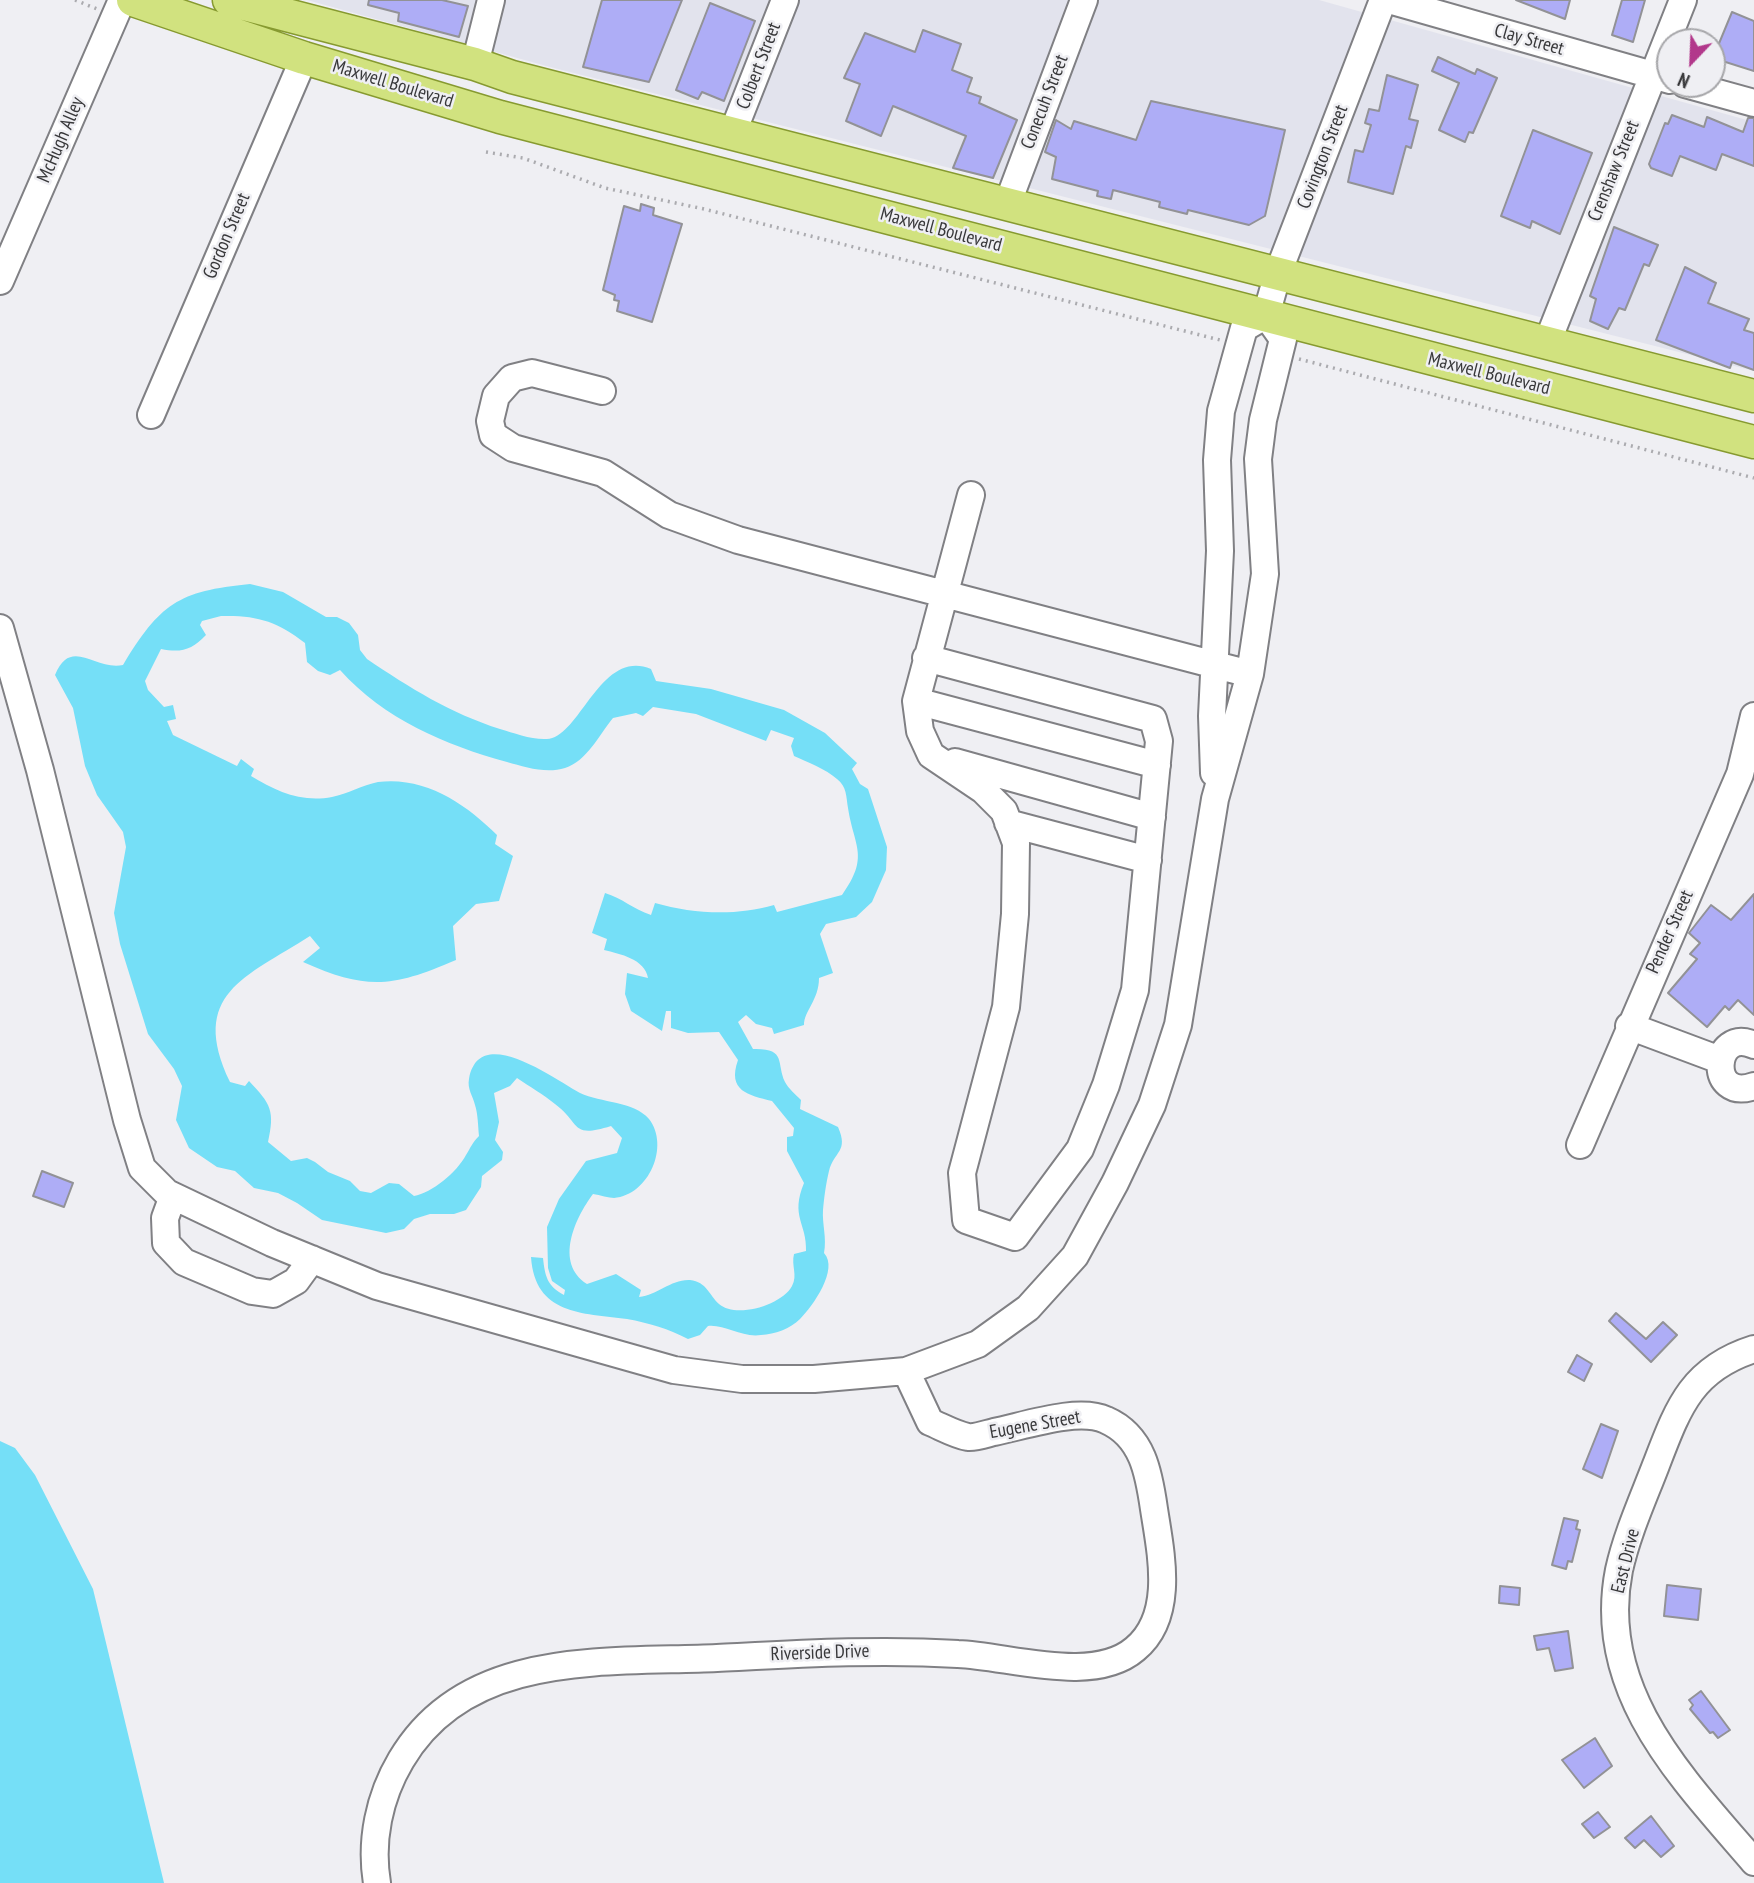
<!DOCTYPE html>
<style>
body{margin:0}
#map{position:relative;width:1754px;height:1883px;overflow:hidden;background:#efeff3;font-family:"PT Sans Narrow",sans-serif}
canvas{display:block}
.north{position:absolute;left:1656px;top:28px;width:70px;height:70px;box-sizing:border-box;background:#efeff3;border:2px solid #a6a6a9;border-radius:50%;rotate:203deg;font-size:19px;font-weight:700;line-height:28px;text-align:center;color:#38383a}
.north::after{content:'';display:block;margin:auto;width:24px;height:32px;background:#b2388b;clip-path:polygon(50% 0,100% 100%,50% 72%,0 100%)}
</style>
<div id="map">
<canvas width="1754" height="1883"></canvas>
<div class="north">N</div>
</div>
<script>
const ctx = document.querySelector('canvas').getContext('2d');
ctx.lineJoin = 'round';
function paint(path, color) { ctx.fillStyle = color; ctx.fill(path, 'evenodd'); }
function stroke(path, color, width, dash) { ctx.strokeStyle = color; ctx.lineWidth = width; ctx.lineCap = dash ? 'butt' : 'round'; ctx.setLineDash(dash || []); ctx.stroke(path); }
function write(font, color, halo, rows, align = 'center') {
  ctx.font = font + ' "PT Sans Narrow",sans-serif'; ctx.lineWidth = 5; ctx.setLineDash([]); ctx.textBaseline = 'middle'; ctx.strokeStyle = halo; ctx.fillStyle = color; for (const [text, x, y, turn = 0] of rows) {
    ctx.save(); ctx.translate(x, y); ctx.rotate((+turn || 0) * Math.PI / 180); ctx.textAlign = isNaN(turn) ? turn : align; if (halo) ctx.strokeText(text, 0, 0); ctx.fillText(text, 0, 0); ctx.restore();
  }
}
paint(new Path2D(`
 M307,0H1319L1754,122V371L550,67Z`), '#e2e3ed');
paint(new Path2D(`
 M250,584L283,592L326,617H337L349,623L358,635L360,650L367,659C410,688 450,713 500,729C514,733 532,740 547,739C580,738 600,648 651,669L656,681L711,689L784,710L825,733L857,763L852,769L860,784L868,789L887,847L886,870L872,902L856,917L826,924L820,934L833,973L819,978C819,1000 804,1011 804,1025L774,1034L772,1028L756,1024L746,1015L738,1022L753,1049C787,1048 776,1063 785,1082C788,1088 796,1095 801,1100L800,1109L838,1127C849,1152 834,1151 829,1171C826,1183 824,1198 823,1210C822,1224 827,1238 824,1253C839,1269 813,1306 800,1319C790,1329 775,1334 761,1335C742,1338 724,1324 708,1326L700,1335L688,1339C669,1329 649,1323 627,1319C582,1313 535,1315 531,1257L543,1258C545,1276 547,1286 564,1295L565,1290L552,1281L548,1268L547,1227L559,1199L586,1161L617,1153L622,1138L611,1126C570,1139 581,1123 555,1104C543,1094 530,1087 517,1078L510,1086L494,1093L499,1122L495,1140L503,1152L502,1160L482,1176L481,1187L466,1210L454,1214H430L414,1219L404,1229L386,1233L322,1220L297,1203L278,1193L254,1188L235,1171L217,1167L189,1148L176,1120L182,1086L174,1069L148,1034L120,944L114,913L126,847L123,832L97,795L85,766L73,708L55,675C71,636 95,671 123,665C160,604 178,591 250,584ZM221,616C256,615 277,621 305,643L307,662L318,671L330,675L340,670C384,719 445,745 507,762C525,767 546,774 565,768C587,761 599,735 613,718L636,713L643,716L653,707L696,714L766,741L771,730L794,738L791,746L794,756C807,762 826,769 837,779C847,787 846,796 848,808C854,847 870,856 842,895L777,912L774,905C736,916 693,914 655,903L651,915C633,909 622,898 605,893L592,933L607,939L604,950C620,954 645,959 648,978L627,973L625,994L631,1011L662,1031L666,1011H671V1028L688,1033L719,1032L738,1060C727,1091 748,1095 772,1101L794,1128L793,1136L787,1137V1151L804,1183C790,1217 807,1223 806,1251L794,1254C791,1266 798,1275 792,1286C782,1305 736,1319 719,1304C709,1295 707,1282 690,1280C671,1279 658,1295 639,1297L641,1290L616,1274L587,1284C554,1263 575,1218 593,1194C600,1195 609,1198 614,1198C649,1195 670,1146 649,1119C634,1101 601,1103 580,1093C555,1080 479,1022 469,1079C467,1089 473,1096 475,1105C478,1114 478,1126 479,1136C472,1143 471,1147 466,1155C457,1172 432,1193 414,1196L399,1184L389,1183L371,1193L360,1191L350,1181L328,1172L315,1162L307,1158L291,1161L268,1142C275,1111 271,1104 249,1081L245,1086L230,1082C188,994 246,977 310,936L320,948L303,962C368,991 393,987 456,960L453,926L476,904L499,901L513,856L495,844L497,835C466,804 425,776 378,782C362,785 348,794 332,797C301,803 276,791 251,776L254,769L241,759L237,766L173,735L167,721L176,719L173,705L164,707L148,690L145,681L161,649C181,653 192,650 206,635L200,625L202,621Z
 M0,1441L15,1448L35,1475L93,1589L164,1883H0Z`), '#75dff7');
const building = new Path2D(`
 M369,0H442L468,6L459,37L398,21L399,13L368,5Z
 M602,0H682L649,82L583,67Z
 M1516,0H1570L1565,19Z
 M1622,0H1645L1633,42L1612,35Z
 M710,3L755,21L724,101L702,92L698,99L676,90Z
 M1732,12L1754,21V71L1713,58Z
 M923,30L961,44L952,70L972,78L967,92L981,97L979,103L1017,120L993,178L953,168L966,136L893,106L881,136L846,121L860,84L844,78L865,33L915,52Z
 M1438,57L1475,74L1477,69L1497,78L1473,133L1469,132L1465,142L1439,130L1459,83L1432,71Z
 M1387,75L1418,85L1409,119L1418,121L1411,148L1406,146L1393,194L1348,182L1355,150L1363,152L1371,125L1365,123L1369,109L1379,111Z
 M1151,101L1285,130L1265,216L1249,225L1188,210L1187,214L1159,207L1160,202L1113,190L1111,199L1097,196L1098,191L1052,179L1056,157L1045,152L1056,120L1071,129L1074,121L1136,140Z
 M1672,115L1704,127L1707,117L1743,132L1748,118H1754V166L1722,154L1716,170L1680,156L1672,176L1651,168L1649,164L1665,123L1668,124Z
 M1533,130L1592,153L1560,234L1532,221L1530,228L1501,216Z
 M641,204L654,208L653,215L682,224L652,322L617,311L619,301L614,300L615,295L603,290L624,206L640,211Z
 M1614,227L1658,245L1649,266L1644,264L1625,310L1619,308L1608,329L1590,321L1596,299L1590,296Z
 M1685,267L1716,283L1708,303L1749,319L1744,330L1754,333V370L1732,362L1730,368L1656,340Z
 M1754,894V1015L1738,1000L1729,1010L1725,1006L1707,1027L1668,993L1697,959L1690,954L1700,943L1689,933L1711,905L1731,920Z
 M42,1171L73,1183L64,1207L33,1196Z
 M1616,1313L1646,1339L1663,1322L1677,1335L1651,1362L1609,1321Z
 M1577,1355L1592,1364L1584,1381L1568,1372Z
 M1601,1424L1618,1431L1602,1478L1583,1469Z
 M1564,1518L1578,1521L1576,1529L1580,1530L1572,1562L1568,1561L1566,1569L1552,1565Z
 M1667,1585L1701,1589L1698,1620L1664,1616Z
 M1500,1586L1520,1588L1519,1605L1499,1603Z
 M1568,1631L1573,1668L1555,1671L1549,1648L1537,1650L1534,1636Z
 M1701,1691L1730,1730L1718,1738L1713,1732L1710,1733L1690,1709L1693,1705L1689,1700Z
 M1595,1738L1612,1766L1584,1788L1562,1760Z
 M1598,1812L1610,1827L1594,1838L1582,1824Z
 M1651,1816L1674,1846L1661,1857L1644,1840L1635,1848L1625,1838Z`);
paint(building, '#aeadf6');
stroke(building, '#929296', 2);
const minor = new Path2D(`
 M1389,0L1670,80
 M475,64L491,0
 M1685,84L1754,103
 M733,132L785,0
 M1007,205L1084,0
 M0,281L122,0
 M1266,315L1278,273L1383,0
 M1547,343L1683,0
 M602,391L532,373L512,378L496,396L490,421L493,435L513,448L603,473L669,515L738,540L1250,674
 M151,415L304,58
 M0,628L40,770L127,1120L142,1168L167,1193L272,1243L377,1286L674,1370L742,1379H814L906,1371
 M926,658L1153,719L1159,741L1135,990L1106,1085L1080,1149L1015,1237L966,1220L962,1173L1006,1007L1015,914L1016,843L1004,811L983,790L931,755L920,731L916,701L971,495
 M916,701L1157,765
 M955,762L1152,817
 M1214,773L1212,716L1220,551L1217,460L1221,411L1244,328L1266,315
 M1008,823L1148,860
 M1629,1026L1720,1060
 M1754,1045C1712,1026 1707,1103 1754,1086
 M1580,1145L1740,774L1754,716
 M173,1196L165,1218L166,1243L184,1262L252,1291L273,1294L296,1281L312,1259
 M1754,1349C1691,1369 1678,1408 1656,1465C1643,1499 1627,1534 1619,1570C1595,1691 1682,1778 1754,1862
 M377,1883C370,1841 379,1797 401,1760C466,1649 605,1663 717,1658C797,1654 878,1649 958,1654C1009,1656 1093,1685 1135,1649C1175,1616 1161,1554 1154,1509C1149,1474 1143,1436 1106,1420C1078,1407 1024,1426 994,1432C986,1434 975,1438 968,1437C956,1435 942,1427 930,1422L906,1371L978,1344L1028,1308L1075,1256L1115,1183L1152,1105L1178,1025L1215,799L1250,674L1265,574L1258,459L1263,420L1283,339L1266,315`);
const major = new Path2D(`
 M133,0L304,58L500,117L1754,442
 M229,0L475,64L512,77L1754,396`);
stroke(minor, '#808084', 30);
stroke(major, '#879a30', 35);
stroke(new Path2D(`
 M75,0L97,9
 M486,152L523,158L605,188L704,209L1220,340
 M1299,359L1754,478`), '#ababaf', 3.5, [2, 5]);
stroke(minor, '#fff', 26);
stroke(major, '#d1e27f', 32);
write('19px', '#38383a', '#efeff3', [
 ["Clay Street",1529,40,16],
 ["Colbert Street",759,66,-69],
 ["Maxwell Boulevard",393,84,17],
 ["Conecuh Street",1045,102,-69],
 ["McHugh Alley",61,140,-67],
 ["Covington Street",1323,157,-69],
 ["Crenshaw Street",1614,171,-68],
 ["Maxwell Boulevard",941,230,15],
 ["Gordon Street",227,236,-67],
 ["Maxwell Boulevard",1489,374,14],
 ["Pender Street",1670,932,-66],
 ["Eugene Street",1035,1425,-10],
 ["East Drive",1626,1561,-76],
 ["Riverside Drive",820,1653,-2]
]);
</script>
